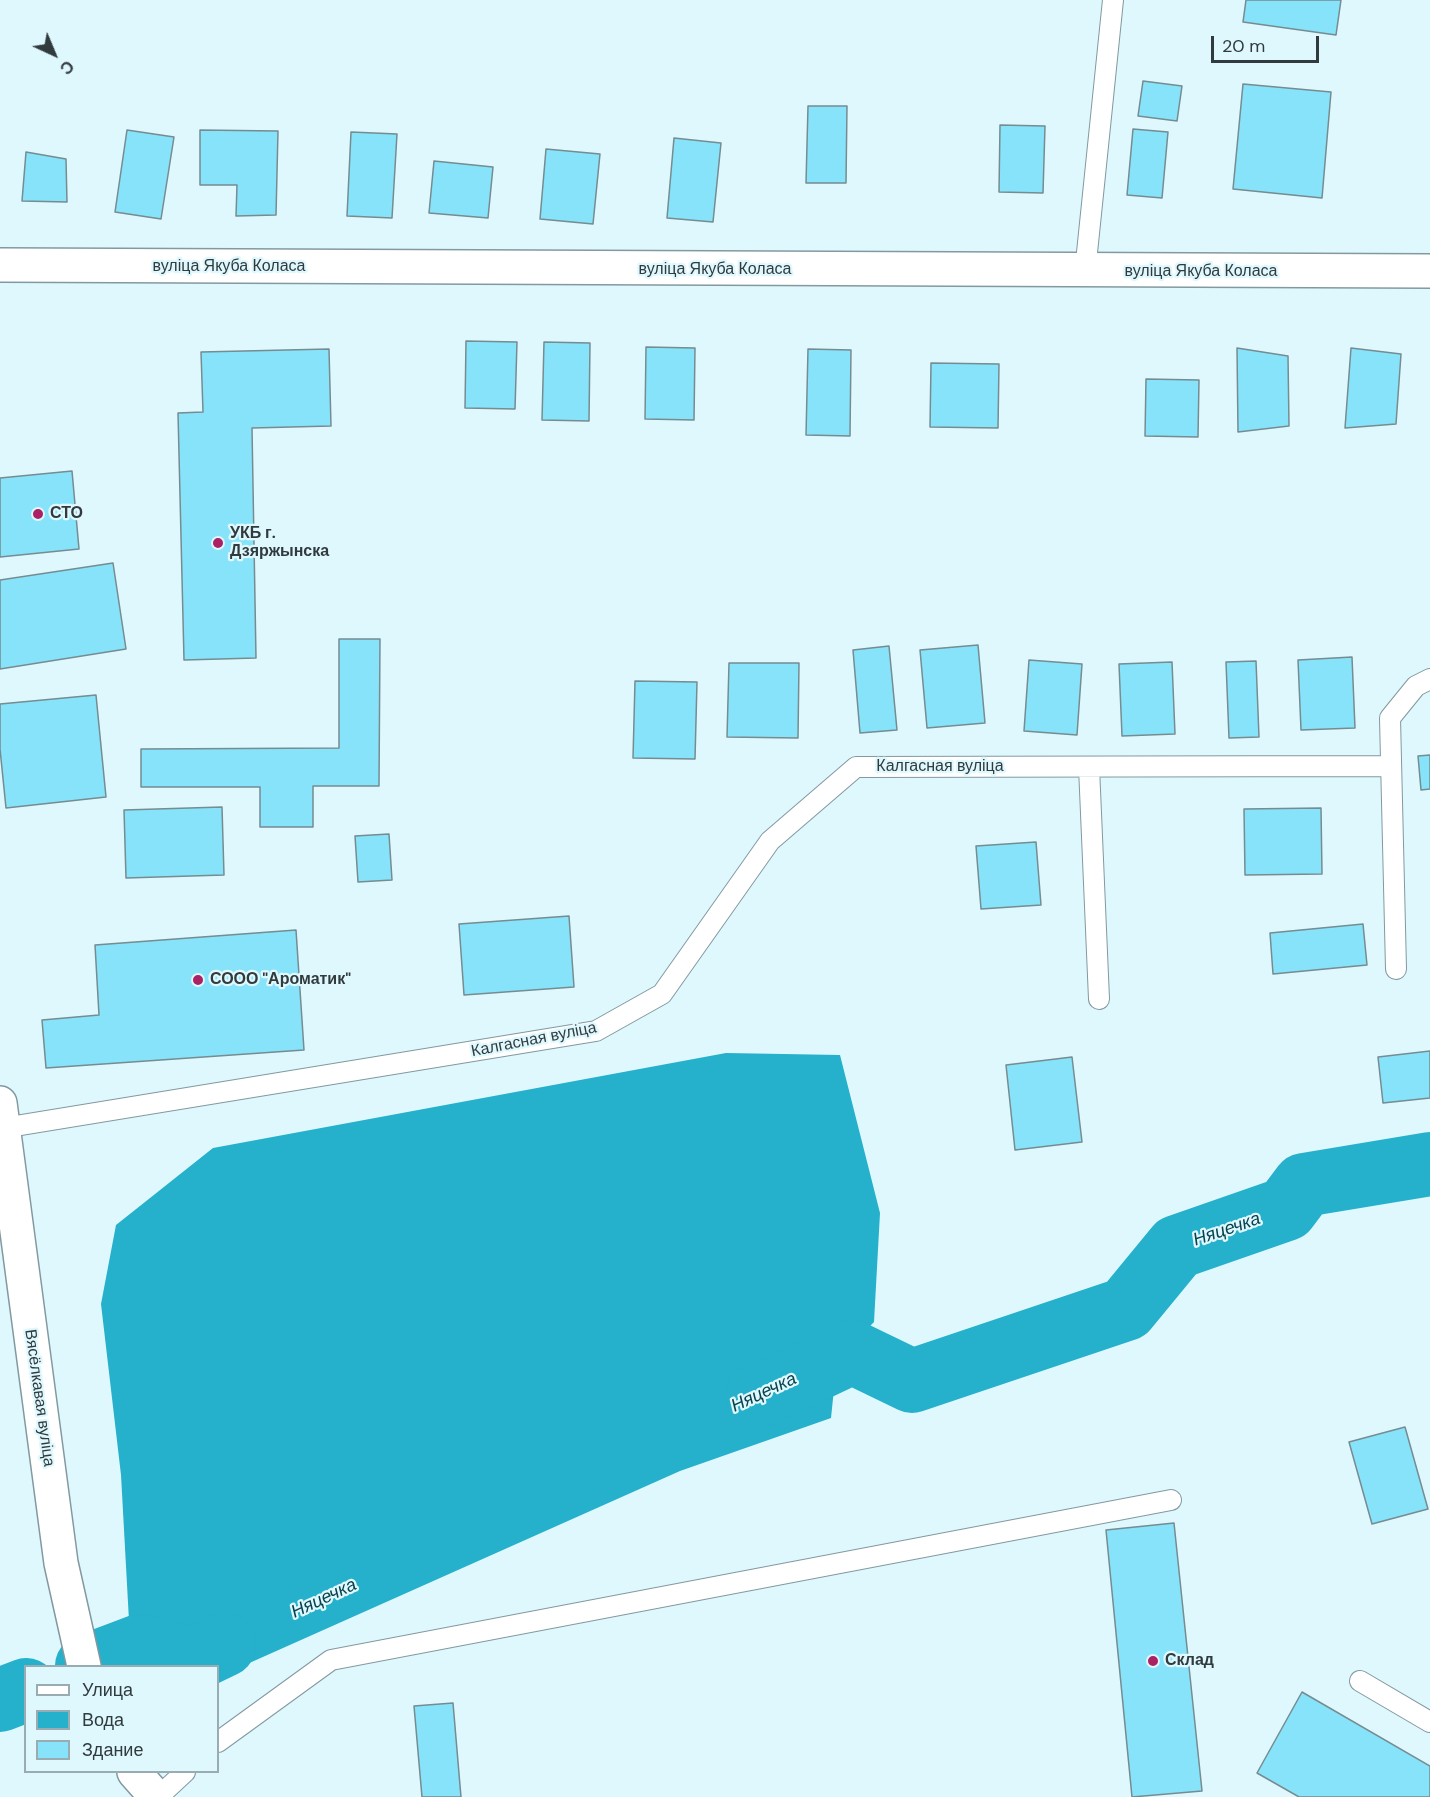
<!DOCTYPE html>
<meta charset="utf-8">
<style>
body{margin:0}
#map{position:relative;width:1430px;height:1797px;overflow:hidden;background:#dff8fe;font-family:"DM Sans",sans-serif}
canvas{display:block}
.legend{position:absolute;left:24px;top:1665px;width:195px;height:108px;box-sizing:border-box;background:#dff8fe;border:2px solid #99acb1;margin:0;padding:8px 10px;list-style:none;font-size:18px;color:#313b3e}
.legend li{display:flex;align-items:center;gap:12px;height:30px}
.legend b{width:30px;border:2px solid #99acb1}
.north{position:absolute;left:24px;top:24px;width:60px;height:60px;-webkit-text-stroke:4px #dff8fe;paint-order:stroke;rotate:136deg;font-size:16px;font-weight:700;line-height:24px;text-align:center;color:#313b3e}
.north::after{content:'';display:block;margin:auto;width:21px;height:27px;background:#313b3e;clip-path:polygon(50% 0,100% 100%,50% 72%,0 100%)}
.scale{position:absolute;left:1211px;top:36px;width:108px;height:27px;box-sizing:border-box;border:3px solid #313b3e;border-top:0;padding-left:8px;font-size:18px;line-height:21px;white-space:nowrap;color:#313b3e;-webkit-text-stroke:4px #dff8fe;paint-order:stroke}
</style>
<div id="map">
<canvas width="1430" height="1797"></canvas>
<ul class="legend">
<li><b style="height:8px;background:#fff"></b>Улица</li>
<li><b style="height:16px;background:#25b0cb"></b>Вода</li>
<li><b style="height:16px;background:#87e3f9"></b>Здание</li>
</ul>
<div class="north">С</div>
<div class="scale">20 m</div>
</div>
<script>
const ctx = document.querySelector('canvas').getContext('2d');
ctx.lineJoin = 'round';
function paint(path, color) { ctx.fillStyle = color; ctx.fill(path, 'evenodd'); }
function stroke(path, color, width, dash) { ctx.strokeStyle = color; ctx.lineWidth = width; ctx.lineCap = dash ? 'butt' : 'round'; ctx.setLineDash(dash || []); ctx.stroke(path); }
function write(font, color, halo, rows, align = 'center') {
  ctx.font = font + ' "DM Sans",sans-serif'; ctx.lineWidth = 4.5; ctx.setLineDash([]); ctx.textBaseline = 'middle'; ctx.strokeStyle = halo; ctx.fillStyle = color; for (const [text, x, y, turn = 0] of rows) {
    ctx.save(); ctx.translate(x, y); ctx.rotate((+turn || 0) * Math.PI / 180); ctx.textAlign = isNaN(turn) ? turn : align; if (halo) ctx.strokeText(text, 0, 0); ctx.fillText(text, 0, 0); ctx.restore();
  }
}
paint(new Path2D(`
 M726,1053L840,1055L880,1213L874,1322L837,1360L831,1418L680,1471L218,1677V1666H166L130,1639L121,1475L101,1304L116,1225L213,1148Z`), '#25b0cb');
stroke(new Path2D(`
 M757,1397L852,1352L912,1381L1126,1309L1177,1247L1286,1209L1304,1185L1430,1164
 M87,1666L140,1646L195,1659L224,1645
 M0,1700L26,1690`), '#25b0cb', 64);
const building = new Path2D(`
 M1246,0H1341L1336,35L1243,22Z
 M1143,81L1182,86L1177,121L1138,116Z
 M1243,84L1331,92L1322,198L1233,189Z
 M808,106H847L846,183H806Z
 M1000,125L1045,126L1043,193L999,192Z
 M1133,129L1168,132L1162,198L1127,195Z
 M127,130L174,137L161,219L115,212Z
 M200,130L278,131L276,215L236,216L237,185H200Z
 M351,132L397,134L392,218L347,216Z
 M674,138L721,143L713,222L667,218Z
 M546,149L600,154L593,224L540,219Z
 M26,152L66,159L67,202L22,201Z
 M434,161L493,167L488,218L429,213Z
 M466,341L517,342L515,409L465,408Z
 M544,342L590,343L589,421L542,420Z
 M646,347L695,348L694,420L645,419Z
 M1237,348L1288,356L1289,426L1238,432Z
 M1351,348L1401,354L1396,424L1345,428Z
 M329,349L331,426L252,428L256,658L184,660L178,413L203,412L201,352Z
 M808,349L851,350L850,436L806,435Z
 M931,363L999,364L998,428L930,427Z
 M1146,379L1199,380L1198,437L1145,436Z
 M72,471L79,549L0,557V478Z
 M113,563L126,649L0,669V580Z
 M339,639H380L379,786H313V827H260V787H141V749L339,748Z
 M978,645L985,723L927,728L920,650Z
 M889,646L897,730L860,733L853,650Z
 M1352,657L1355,728L1301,730L1298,660Z
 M1029,660L1082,664L1077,735L1024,731Z
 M1256,661L1259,737L1229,738L1226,662Z
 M1172,662L1175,734L1122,736L1119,664Z
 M729,663H799L798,738L727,737Z
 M635,681L697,682L695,759L633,758Z
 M96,695L106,797L6,808L0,749V704Z
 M1430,755V789L1421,790L1418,756Z
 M222,807L224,875L126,878L124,810Z
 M1321,808L1322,874L1245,875L1244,809Z
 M389,834L392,880L358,882L355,836Z
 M1036,842L1041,905L981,909L976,846Z
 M569,916L574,987L464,995L459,924Z
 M1363,924L1367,965L1273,974L1270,933Z
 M296,930L304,1050L46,1068L42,1020L99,1015L95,945Z
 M1430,1051V1098L1383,1103L1378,1057Z
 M1072,1057L1082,1142L1015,1150L1006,1065Z
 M1405,1427L1428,1509L1372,1524L1349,1442Z
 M1174,1523L1202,1791L1132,1797L1106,1530Z
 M1302,1692L1430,1766V1797H1299L1257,1773Z
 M453,1703L461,1797H422L414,1706Z`);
paint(building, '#87e3f9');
stroke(building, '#758c91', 1.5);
const service = new Path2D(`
 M1085,272L1113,0
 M1089,767L1099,999
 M1396,969L1390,718L1416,686L1430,679
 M3,1128L596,1031L662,994L770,841L856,767L1389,766
 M1360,1681L1430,1722
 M218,1742L331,1660L1171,1500
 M158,1797L185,1772`);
const minor = new Path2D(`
 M0,265L1430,271
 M0,1103L61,1563L84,1666
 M134,1772L156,1797`);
stroke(service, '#82999f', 22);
stroke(minor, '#82999f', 36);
stroke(service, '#fff', 20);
stroke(minor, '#fff', 33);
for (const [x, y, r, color] of [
 [38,514,6,"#ab2164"],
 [218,543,6,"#ab2164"],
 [198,980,6,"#ab2164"],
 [1153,1661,6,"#ab2164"]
]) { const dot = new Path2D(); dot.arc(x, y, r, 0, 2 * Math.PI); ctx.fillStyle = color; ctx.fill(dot); stroke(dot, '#dff8fe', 2); }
write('16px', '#313b3e', '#dff8fe', [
 ["вуліца Якуба Коласа",229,267],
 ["вуліца Якуба Коласа",715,270],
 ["вуліца Якуба Коласа",1201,272],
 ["Калгасная вуліца",940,767],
 ["Калгасная вуліца",534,1040,-11],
 ["Вясёлкавая вуліца",39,1398,82]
]);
write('bold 16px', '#313b3e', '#dff8fe', [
 ["СТО",50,514],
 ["УКБ г.",230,534],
 ["Дзяржынска",230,552],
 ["СООО \"Ароматик\"",210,980],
 ["Склад",1165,1661]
], 'left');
write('italic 18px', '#07424d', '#dff8fe', [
 ["Няцечка",1227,1230,-19],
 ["Няцечка",764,1393,-25],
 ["Няцечка",324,1599,-25]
]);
</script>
